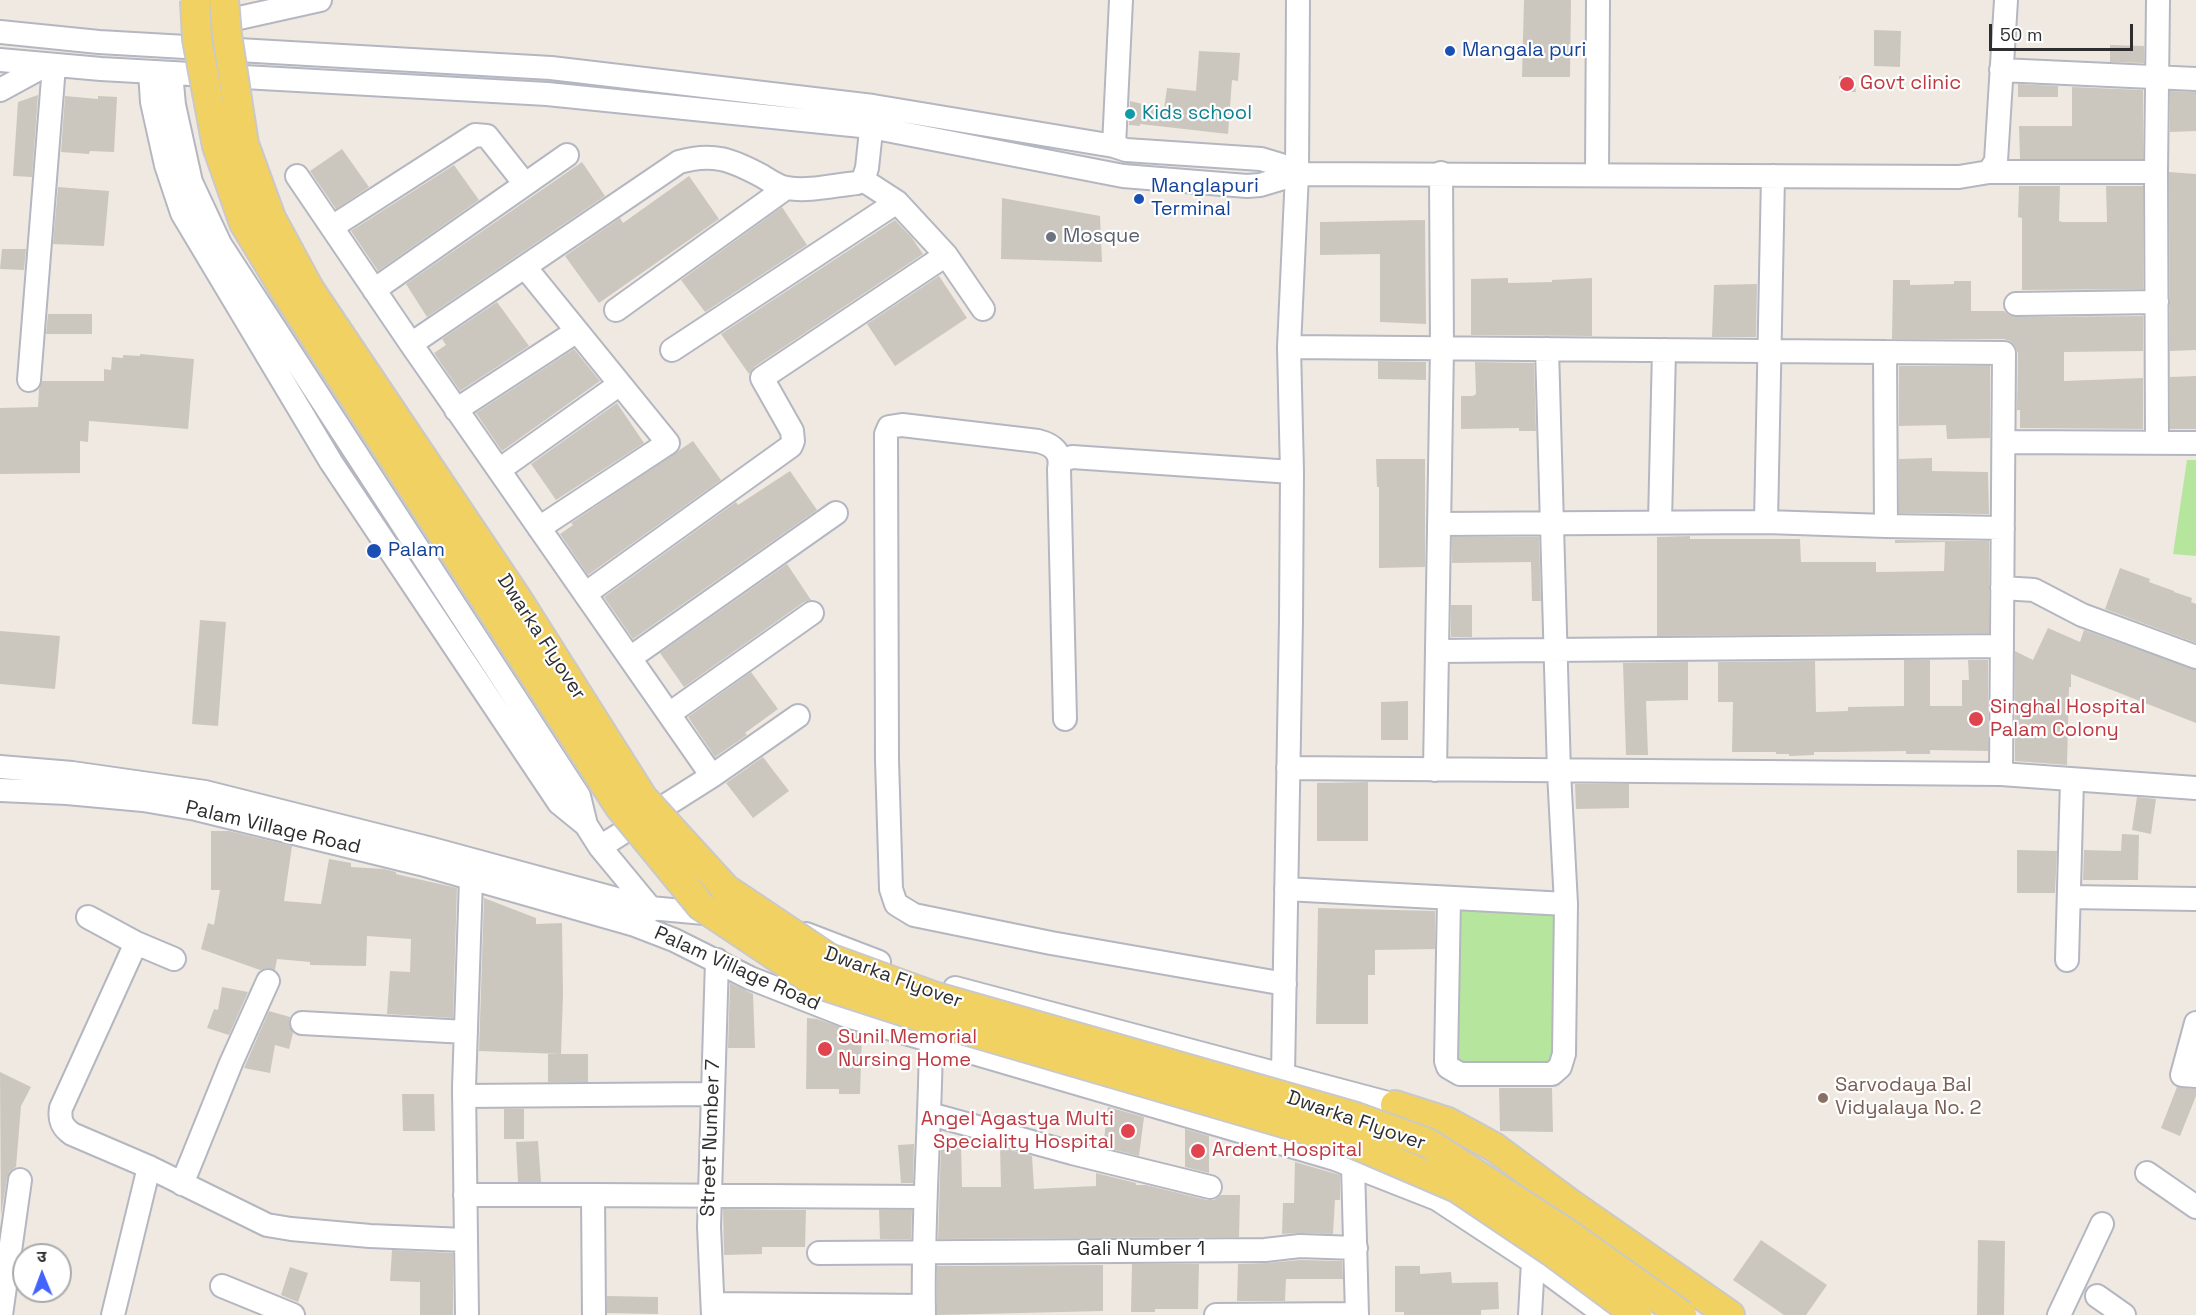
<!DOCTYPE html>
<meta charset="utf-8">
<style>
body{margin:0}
#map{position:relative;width:2196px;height:1315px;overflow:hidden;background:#efe9e1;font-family:"Space Grotesk","Noto Sans Devanagari",sans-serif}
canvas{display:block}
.north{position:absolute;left:12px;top:1243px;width:60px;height:60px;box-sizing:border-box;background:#fff;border:2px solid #ababab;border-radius:50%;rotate:359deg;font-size:16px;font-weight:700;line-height:24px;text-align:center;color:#2e2e2e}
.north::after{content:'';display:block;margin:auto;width:21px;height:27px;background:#4264fb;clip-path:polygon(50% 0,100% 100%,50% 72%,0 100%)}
.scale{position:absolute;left:1989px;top:24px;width:144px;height:27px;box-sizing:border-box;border:3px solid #2e2e2e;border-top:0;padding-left:8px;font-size:18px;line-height:21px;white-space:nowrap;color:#2e2e2e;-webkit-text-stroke:4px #fff;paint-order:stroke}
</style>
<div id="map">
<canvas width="2196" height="1315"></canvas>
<div class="north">उ</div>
<div class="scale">50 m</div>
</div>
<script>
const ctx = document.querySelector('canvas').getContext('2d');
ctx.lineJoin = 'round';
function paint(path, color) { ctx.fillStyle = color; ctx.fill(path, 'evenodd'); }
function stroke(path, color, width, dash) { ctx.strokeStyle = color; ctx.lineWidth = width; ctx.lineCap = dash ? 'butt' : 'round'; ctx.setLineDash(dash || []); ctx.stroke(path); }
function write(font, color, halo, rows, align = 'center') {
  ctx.font = font + ' "Space Grotesk",sans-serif'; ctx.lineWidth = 4.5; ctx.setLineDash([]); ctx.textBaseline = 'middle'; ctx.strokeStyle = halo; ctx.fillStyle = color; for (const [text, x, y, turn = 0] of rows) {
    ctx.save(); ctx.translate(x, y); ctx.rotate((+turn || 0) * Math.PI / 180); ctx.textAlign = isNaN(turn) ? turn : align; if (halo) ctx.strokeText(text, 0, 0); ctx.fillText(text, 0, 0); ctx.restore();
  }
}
paint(new Path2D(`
 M2187,460H2196V556L2173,554Z
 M1454,903L1559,909L1556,1061L1452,1064Z`), '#b6e59e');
paint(new Path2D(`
 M1524,0H1571L1570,77H1522Z
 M1874,30L1901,31L1900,67L1874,66Z
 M2110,45L2144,46V63L2110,62Z
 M1199,51L1240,53L1238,81L1232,80L1228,134L1140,124V126L1129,125L1130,101L1164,109L1167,88L1196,91Z
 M1839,76L1854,77L1856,92H1841Z
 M2018,84L2058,86V97H2018Z
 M2072,87L2143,90V159H2020L2019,126H2072Z
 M2170,91L2196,92V131L2170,132Z
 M38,95L32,177L13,176L18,102Z
 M65,96L98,99V96L117,97L114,152L90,151L89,154L61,152Z
 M342,149L369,187L336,209L310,171Z
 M582,162L605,196L427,317L406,284Z
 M454,165L479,200L378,271L351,231Z
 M2169,172L2196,174V350L2170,351Z
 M689,176L719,219L599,303L565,256L620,218L623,223Z
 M2019,186H2060L2059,221L2062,222H2107L2106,186H2143V289L2022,290V218L2018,217Z
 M58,187L109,191L104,246L53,244Z
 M1002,198L1100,216L1102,262L1001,259Z
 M782,207L807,245L705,312L681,280Z
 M895,220L912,238L923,254L754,367L749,374L721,334Z
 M1425,220L1426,324L1380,322V254L1320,255V222Z
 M2,249H26L24,270L0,269Z
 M939,276L967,318L895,366L867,324Z
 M1508,278V283L1552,282V280L1592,278V336L1471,335V279Z
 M1893,280H1910V285L1954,284V281H1971V311H2004L2009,315L2016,317L2143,316V351L2064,352V381L2143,378V429L2020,428V410H2017L2018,353L2015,346L2010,341L2004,339H1892Z
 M1757,284L1756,337H1712L1714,285Z
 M497,302L529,346L460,391L434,353L446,345L442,339Z
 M48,314H92V334H46Z
 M574,349L600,381L502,451L476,413Z
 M140,354L194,359L188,429L89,421L88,442L80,441V473L0,474V408L38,407L39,389L42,381H104V369L111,370L112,357L123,358V355L140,356Z
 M1378,361L1426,362V380L1378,379Z
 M1475,362L1534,363L1536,431H1519V428L1461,429V396H1473L1476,394Z
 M1899,366H1990V438L1947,439L1946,425L1899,426Z
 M2196,376V429H2170V377Z
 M617,403L644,443L556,500L531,464Z
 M693,441L721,480L588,575L560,534L573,525L571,523Z
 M1932,458V471L1988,472L1989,514L1899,513V459Z
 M1376,459H1425V567L1379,568V487H1377Z
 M790,471L817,510L633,639L604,597L736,502L738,505Z
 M1690,536V539H1800L1801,562H1876V572L1944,571L1945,542L1895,543V540L1989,541V633L1657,636V537Z
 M1452,537H1539L1541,601H1532L1531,562L1452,563Z
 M787,564L811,600L804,602L684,687L660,653Z
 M2120,568L2150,579L2149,582L2174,591V592L2192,598L2191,602L2196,604V643L2105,609Z
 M1451,605H1472V637H1451Z
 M200,620L226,622L218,726L192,724Z
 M2048,628L2080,642L2084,630L2196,670V723L2071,674V687H2069L2067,765L2015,761V651L2033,660Z
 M0,631L60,636L55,689L0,684Z
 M1904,660H1930V706H1962V680H1969L1968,660H1988V751L1930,750V754H1906V751L1838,752H1814V755L1789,756V754H1776V752H1732L1733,702H1718V662L1815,661L1816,712L1848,711V707L1904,706Z
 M1688,662V700L1646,701L1648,755H1626L1623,663Z
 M751,672L778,709L745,733L747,735L715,757L688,717Z
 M1408,701V740H1381V702Z
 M763,757L789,791L753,818L726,783Z
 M1368,782V841H1317V783Z
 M1575,784H1629V808L1576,809Z
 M2137,797L2156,799L2151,834L2132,830Z
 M211,831H229L292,846L284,901L321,904L329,859L351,863V867L384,869L396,872V874L457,888L453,1018L387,1014L390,971L410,972L411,939L367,936L366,966L310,965V962L277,959L275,970L267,968L260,970L201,949L208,923L214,925L220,890H211Z
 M2122,834L2139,835L2138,880H2083L2084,850L2121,851Z
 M2017,850L2057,851L2055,893H2017Z
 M484,898L536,918V924L562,923L563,994L561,1054L479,1051Z
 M1318,908L1435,911V949L1375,950V975H1368V1024H1316Z
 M730,983L753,994L755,1048H728Z
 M222,987L248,992L229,1035L207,1028L214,1009L218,1010Z
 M269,1011L290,1017L289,1023L293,1033L289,1049L275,1045L270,1073L244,1068Z
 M807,1018L817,1019L862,1034L860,1094H839V1089H806Z
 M548,1054H588V1082H548Z
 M0,1072L31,1087L21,1106L16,1167L10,1171L7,1178L1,1216Z
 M2177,1087L2196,1089V1096L2180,1136L2161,1128Z
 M1499,1088H1552L1553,1132L1500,1131Z
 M402,1094H434L435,1131H403Z
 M1108,1107L1144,1117L1139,1156L1103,1147Z
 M504,1109H524V1139H504Z
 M1185,1129L1209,1136V1173L1185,1167Z
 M538,1141L541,1182H518L516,1142Z
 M914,1144L913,1183H901L898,1145Z
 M941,1145H961L962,1187H1001L1000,1147L1032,1156L1034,1189L1096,1186V1173L1136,1183V1185H1146L1207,1200H1214L1221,1195H1240L1239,1237L938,1239Z
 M1295,1162L1340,1175V1200H1335L1333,1234L1300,1233L1282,1234L1283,1203H1294Z
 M723,1209L806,1210L805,1247H762V1254L724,1255Z
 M879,1210H912L911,1239H880Z
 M1761,1240L1827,1285L1806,1315H1784L1733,1280Z
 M1978,1240L2005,1241L2004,1315H1977Z
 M392,1250L453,1253V1315H420V1282L390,1281Z
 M1301,1260L1342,1261L1343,1279H1286L1285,1301H1237L1238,1264L1267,1263Z
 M1132,1264H1199L1198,1309H1155V1312H1131Z
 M1103,1265V1311L937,1315V1266Z
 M1395,1266H1420V1274L1451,1272L1452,1283L1498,1282L1499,1309L1481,1310V1315H1404V1312H1395Z
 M290,1267L308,1273L298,1302L281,1295Z
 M607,1296L658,1297V1314L607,1313Z`), '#cbc7bf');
const minor = new Path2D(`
 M212,24L320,0
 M0,32L99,42L551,68L873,106L1114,146L1126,150L1261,159L1281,165L1297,174
 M0,60L101,69L547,94L871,127L1123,176L1247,186L1260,185L1297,174L1959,177L1989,172L1996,161L2006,0
 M2001,70L2196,79
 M150,72L152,102L166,165L182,213L331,462L559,803L586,825L600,847L652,910
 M171,73L174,105L191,182L220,244L579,796L586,825
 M0,90L44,66
 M1114,146L1121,0
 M1989,172H2156
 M1597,175L1598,0
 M297,176L411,344L712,776
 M863,180L897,202L946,255L983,309
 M332,227L475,135L487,136L525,184
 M525,267L668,443L539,528
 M374,290L567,155
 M2016,304L2157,302
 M616,310L786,188
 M411,344L679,162C713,152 732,160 762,176C770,181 779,187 787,188C809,192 835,185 857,183L863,180L867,168L873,112
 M1289,347L2004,353L2001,774
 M672,350L897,202
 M29,380L54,66
 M456,410L577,331
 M2004,442L2196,443
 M2157,442L2156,172L2158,0
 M1061,461L1072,457L1292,472
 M499,470L620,384
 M1660,522L1664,350
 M1766,522L1773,176
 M1439,524L1766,522L1886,526L1885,352
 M1886,526L2003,528
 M2002,588L2034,590L2082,615L2196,657
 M585,594L791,446L793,441L792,431L762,378L946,255
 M1437,651L2002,646
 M630,658L836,513
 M669,714L812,613
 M1065,719L1059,469C1062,453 1054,445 1038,441L902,425L889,427L886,434L887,760L891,889L896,904L914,915L1051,943L1285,984
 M0,767L72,773L205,792L432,849L650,908L715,914
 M1288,768L2001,774L2196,788
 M1435,770L1442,348L1441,173
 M0,790L67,793L143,800L196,809L421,864L635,925L674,940L750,978L847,1016L1335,1159L1437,1199L1533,1262L1605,1315
 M600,847L712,776L798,716
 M1286,889L1566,904L1559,772L1547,349
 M2069,897L2196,899
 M1449,898L1446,1061L1448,1067L1460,1074H1552L1560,1067L1564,1054L1566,904
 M88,917L136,943L174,959
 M806,934L879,962
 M136,943L61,1108C59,1120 62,1127 72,1134L149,1167L267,1225L291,1229L370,1236L465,1240
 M2067,960L2072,780
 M955,988L1395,1105L1409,1112
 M302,1023L466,1032
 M2196,1023L2182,1075L2196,1076
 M1281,1087L1283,1075L1291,620L1292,472L1289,347L1297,174L1298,0
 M464,1096L713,1094
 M930,1114L1072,1153L1210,1187
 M1353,1166L1357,1315
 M2147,1173L2196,1207
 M182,1184L231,1063L268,981
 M465,1195H593
 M819,1253L1265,1250L1300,1246L1356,1248
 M222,1286L293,1315
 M2097,1296L2124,1315
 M713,1304L924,1306
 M1,1315L20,1180
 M113,1315L149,1167
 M467,1315L464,1087L471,879
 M594,1315L593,1195L925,1197
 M713,1315L709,1227L717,960
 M924,1315C922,1223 930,1132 931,1040
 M1216,1315L1357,1314
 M1530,1315L1533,1262
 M2059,1315L2102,1224`);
const major = new Path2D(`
 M1395,1105L1448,1122L1494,1147L1571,1204L1730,1315`);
stroke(minor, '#b4b7c1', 26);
stroke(major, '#c9c9c9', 32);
stroke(minor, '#fff', 22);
stroke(major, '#f2d163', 28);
const majorBridge = new Path2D(`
 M195,0L197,39L217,146L244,223L287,294L619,806L701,906L816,983L927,1019L1352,1143L1457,1188L1552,1252L1637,1315
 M224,0L227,35L244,144L271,218L310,290L518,600L643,798L726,889L829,958L936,997L1356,1117L1428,1143L1568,1234L1682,1315`);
stroke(majorBridge, '#c9c9c9', 32, []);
stroke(majorBridge, '#f2d163', 28);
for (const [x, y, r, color] of [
 [1450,51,6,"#1a4fb4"],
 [1847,84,8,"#e0444e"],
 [1130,114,6,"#0f9aa8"],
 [1139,199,6,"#1a4fb4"],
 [1051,237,6,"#6b7280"],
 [374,551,8,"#1a4fb4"],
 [1976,719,8,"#e0444e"],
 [825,1049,8,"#e0444e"],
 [1823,1098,6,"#8d6e63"],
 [1128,1131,8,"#e0444e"],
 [1198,1151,8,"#e0444e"]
]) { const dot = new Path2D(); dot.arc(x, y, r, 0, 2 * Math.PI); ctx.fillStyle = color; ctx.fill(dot); stroke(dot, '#fff', 2); }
write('20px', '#164399', '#fff', [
 ["Mangala puri",1462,51],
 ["Manglapuri",1151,187],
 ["Terminal",1151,210],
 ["Palam",388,551]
], 'left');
write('20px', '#be3a42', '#fff', [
 ["Govt clinic",1860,84],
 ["Singhal Hospital",1990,708],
 ["Palam Colony",1990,731],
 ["Sunil Memorial",838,1038],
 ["Nursing Home",838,1061],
 ["Angel Agastya Multi",1114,1120,"right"],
 ["Speciality Hospital",1114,1143,"right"],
 ["Ardent Hospital",1212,1151]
], 'left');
write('20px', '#0d838f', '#fff', [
 ["Kids school",1142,114]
], 'left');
write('20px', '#5b616d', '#fff', [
 ["Mosque",1063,237]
], 'left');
write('20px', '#2e2e2e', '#fff', [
 ["Dwarka Flyover",541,637,57],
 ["Palam Village Road",273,828,13],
 ["Palam Village Road",737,969,24],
 ["Dwarka Flyover",893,978,20],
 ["Dwarka Flyover",1356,1121,19],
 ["Street Number 7",711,1138,-88],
 ["Gali Number 1",1141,1250]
]);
write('20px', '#785e54', '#fff', [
 ["Sarvodaya Bal",1835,1086],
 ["Vidyalaya No. 2",1835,1109]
], 'left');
</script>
